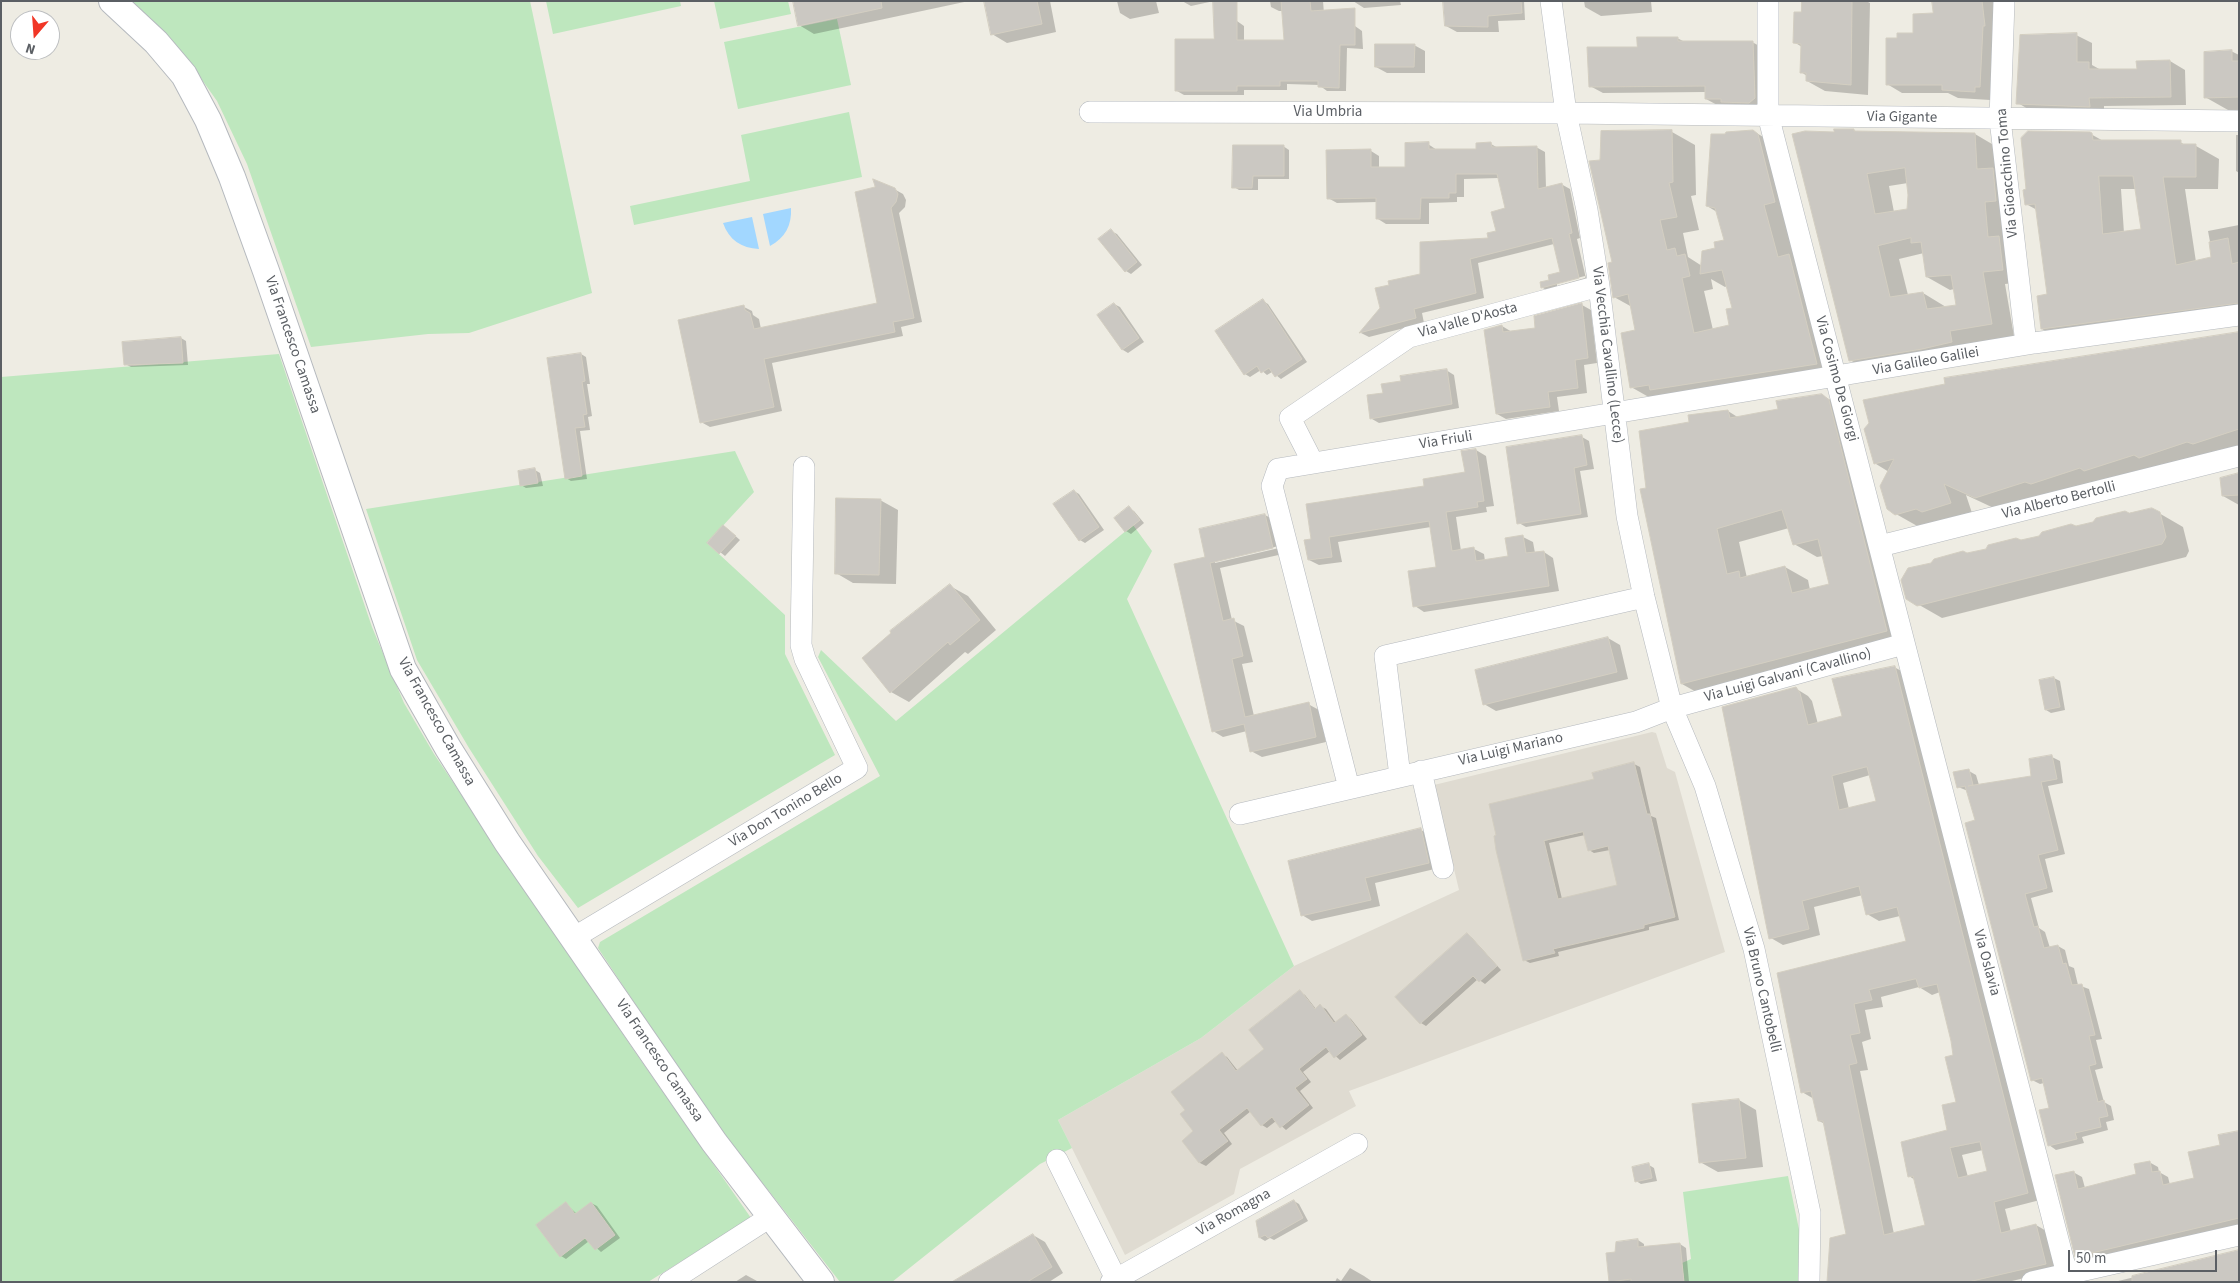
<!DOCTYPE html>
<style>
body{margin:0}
#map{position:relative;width:2240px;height:1283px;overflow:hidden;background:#eeece3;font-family:"Source Sans 3",sans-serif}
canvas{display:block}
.frame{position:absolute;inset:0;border:2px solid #5b5f64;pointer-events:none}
.north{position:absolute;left:10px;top:10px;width:50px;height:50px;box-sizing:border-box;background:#fff;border:1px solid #bdbfc1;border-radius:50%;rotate:198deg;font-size:14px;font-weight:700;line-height:20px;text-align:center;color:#5b5f64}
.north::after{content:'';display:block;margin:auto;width:18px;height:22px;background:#f13626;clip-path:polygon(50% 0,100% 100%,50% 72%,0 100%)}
.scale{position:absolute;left:2068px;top:1250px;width:149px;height:22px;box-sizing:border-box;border:2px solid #5b5f64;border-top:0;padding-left:6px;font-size:15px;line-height:18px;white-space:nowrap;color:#5b5f64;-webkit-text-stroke:4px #fff;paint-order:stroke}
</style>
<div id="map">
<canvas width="2240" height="1283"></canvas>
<div class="frame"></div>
<div class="north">N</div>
<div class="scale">50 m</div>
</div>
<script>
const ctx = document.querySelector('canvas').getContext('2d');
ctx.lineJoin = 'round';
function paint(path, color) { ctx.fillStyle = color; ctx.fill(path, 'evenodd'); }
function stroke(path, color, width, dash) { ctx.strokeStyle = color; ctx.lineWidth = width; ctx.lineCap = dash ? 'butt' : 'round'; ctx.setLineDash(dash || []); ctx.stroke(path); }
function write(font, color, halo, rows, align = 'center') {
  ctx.font = font + ' "Source Sans 3",sans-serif'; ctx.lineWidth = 4; ctx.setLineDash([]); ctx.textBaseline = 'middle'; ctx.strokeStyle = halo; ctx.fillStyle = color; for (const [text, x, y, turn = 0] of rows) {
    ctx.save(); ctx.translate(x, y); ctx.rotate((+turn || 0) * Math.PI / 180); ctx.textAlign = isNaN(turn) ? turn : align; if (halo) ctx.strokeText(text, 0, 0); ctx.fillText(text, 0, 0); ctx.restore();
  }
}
paint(new Path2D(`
 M1652,732L1656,733L1667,768L1675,772L1725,952L1349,1091L1356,1106L1240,1169L1234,1194L1125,1255L1058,1120L1201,1038L1294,966L1459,890L1434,785Z`), '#dfdbd1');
paint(new Path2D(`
 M131,1H530L592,293L469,333L428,334L311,347L247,164L217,101L183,53Z
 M546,1H680L681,6L553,34Z
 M714,1H788L791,14L720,29Z
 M837,19L851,85L738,109L724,42Z
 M849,112L862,177L634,225L630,206L750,181L741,135Z
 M279,354L372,627L404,703L434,754L635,1052L751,1218L648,1282H1V377Z
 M735,451L754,492L707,543L785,615V654L835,755L578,908L538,856L469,748L417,660L366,509Z
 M1133,525L1152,551L1127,599L1294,966L1201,1038L1058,1120L1072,1148L1040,1164L892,1282H840L769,1191L722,1135L598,948L600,942L880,776L818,657L821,650L896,721Z
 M1788,1176L1802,1244L1798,1282H1684L1682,1263L1691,1259L1683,1192Z`), '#bee7be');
paint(new Path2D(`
 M791,208C792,225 785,238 770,246L763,214Z
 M752,217L759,249C741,248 729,240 723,223Z`), '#a2d7ff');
paint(new Path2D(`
 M794,1H969L814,34L799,25Z
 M985,1H1050L1056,32L1007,43L992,34Z
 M1117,1H1156L1159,13L1130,19L1120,13Z
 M1182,1H1214L1191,6Z
 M1270,1H1323L1325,26H1355L1362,31L1363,49L1347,48L1346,91H1327L1319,85L1287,84V90H1244V95H1184L1177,91L1215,40L1237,21L1244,26V41H1286L1283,11H1279L1271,7Z
 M1353,1H1400L1401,5L1364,8Z
 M1445,1H1524L1525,20L1498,21L1499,32H1457L1446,26Z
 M1584,1H1651L1652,12L1601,16L1585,7Z
 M1803,1H1866L1870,3L1868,95L1825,91L1807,81V76L1801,72L1802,47L1794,42L1803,13Z
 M1933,1H1996L1995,95H1990V100L1958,98L1948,93H1902L1887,84L1899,39L1915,34L1934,15Z
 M2076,35L2092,43V65L2101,70H2138L2170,61L2185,70L2186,105L2104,106V115L2033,112L2018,103Z
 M1677,38L1685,42H1752L1765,49L1767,105L1719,106L1706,99V92L1603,93L1590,86L1638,48Z
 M1414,45L1425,51V73H1387L1376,67Z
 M2231,51L2239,55V110H2228L2205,97Z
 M1854,130L1858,133L1975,134L1997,147L2025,282L2005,284L2014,336L1872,373L1850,360L1836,133ZM1908,183L1909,211L1894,212L1889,186ZM1924,253L1927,277L1950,290L1954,289L1957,306L1946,307L1923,293L1908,295L1899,259Z
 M1753,131L1777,145L1839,376L1654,400L1631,387L1636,331L1632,307L1614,297L1613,263L1601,162L1672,132L1695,145L1696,195L1691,196L1699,230L1683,233L1688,257L1702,266L1725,241L1717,212L1707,206ZM1711,279L1725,287L1727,286L1734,309L1730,326L1713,330L1704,291L1713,289Z
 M2089,133L2105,142H2180L2187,146H2196L2219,159L2218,189H2185L2196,262L2213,258L2208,231L2239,225V318L2064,342L2042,329L2048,295L2037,210L2026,204ZM2121,189H2136L2142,230L2124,233Z
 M2236,135H2239V173L2236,171Z
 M1428,144L1437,150H1477L1491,144L1498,148L1536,147L1545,152L1546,188L1561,184L1570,189L1580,238L1577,239L1587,283L1551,293L1543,288L1541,283L1551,281L1562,273L1554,244L1478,263L1484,298L1422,313L1424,323L1369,337L1361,333L1381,309L1422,275L1489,239L1497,232L1506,209L1499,178L1464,179V197H1457V202L1429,203V224H1386L1378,219L1377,202L1337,203L1328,198L1371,151L1379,156V168H1406ZM1585,276V278L1557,286V283Z
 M1283,146L1289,150V179H1258V190H1239L1234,187Z
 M894,189L903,194L906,200L905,207L899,213L922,322L901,327L903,336L772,363L782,411L710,427L701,422L744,307L752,311L753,315L759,319L761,329L879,304L856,193Z
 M1111,231L1117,234L1142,265L1131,274L1126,271Z
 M1263,301L1268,304L1307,362L1281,379L1272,372L1267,375L1261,370L1250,377L1245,374Z
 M1114,304L1120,307L1144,342L1128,353L1123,350L1099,315Z
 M1582,305L1591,310L1597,363L1584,365L1587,393L1557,397L1559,411L1506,419L1497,414L1486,331L1502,326L1512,332L1536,329Z
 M2239,334V449L1998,510L1966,495L1973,516L1919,527L1896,514L1889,472L1876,464L1866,429Z
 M181,338L186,341L188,365L131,367L125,364Z
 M581,354L586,357L590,384H587L592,416L588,417L590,430L580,431L587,479L571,481L566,478Z
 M1446,370L1454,375L1459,408L1379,423L1372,419L1385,394L1402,382Z
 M1822,395L1846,409L1910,644L1705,697L1682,684L1647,489L1690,423L1728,411L1739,418L1780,410ZM1789,528L1794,544L1817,557L1823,556L1830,585L1810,590L1808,580L1785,567L1747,578L1739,542Z
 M1582,437L1589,441L1594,469L1580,471L1588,517L1526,527L1519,523Z
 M1476,450L1486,456L1494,506L1486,507L1487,512L1456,517L1461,551L1474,549L1484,554L1485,561L1509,557L1523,537L1533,542L1535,553L1544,552L1553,558L1559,591L1424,612L1415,606L1437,568L1431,527L1338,542L1342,562L1319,565L1309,560L1306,541L1425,487L1466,473Z
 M535,470L540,473L543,486L526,488L521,485Z
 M2239,475V505L2223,496Z
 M1074,491L1079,494L1104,530L1085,543L1080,540Z
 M880,500L898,510L896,584L853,583L836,573Z
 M1129,508L1134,511L1144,523L1131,534L1126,531Z
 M2152,509L2183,527L2189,551L2186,557L1942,618L1907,598L1967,555Z
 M1265,515L1276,521L1283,554L1220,568L1232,620L1244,626L1253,662L1242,664L1254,716L1308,704L1319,710L1326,742L1262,757L1251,751L1247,731L1223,737L1213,731L1207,558ZM1279,546V548L1215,563V560Z
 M724,526L740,540L725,556L709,543Z
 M950,586L968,596L996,630L968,654L965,652L909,702L891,692Z
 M1608,638L1620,645L1628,679L1496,711L1484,704Z
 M1894,667L1907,674L2040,1200L2005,1209L2011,1232L2036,1225L2048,1232L2057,1270L2008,1282H1828L1848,1235L1825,1124L1819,1121L1814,1099L1802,1092L1778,974L1908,942L1900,916L1879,921L1867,914L1863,895L1814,907L1820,935L1783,945L1771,938L1795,688L1808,696L1812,701L1818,724L1843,717ZM1870,775L1877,802L1849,809L1843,783ZM1919,987L1932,995L1940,992L1952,1041L1957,1102L1948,1131L1909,1176L1915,1180L1927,1226L1894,1234L1860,1071L1868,1070L1862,1042L1871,1039L1865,1010L1883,1007L1881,997ZM1983,1150L1988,1172L1968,1177L1962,1155Z
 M2054,678L2060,681L2065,710L2051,713L2046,710L2040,681Z
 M2052,757L2060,761L2063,783L2048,786L2065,854L2045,859L2053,892L2031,898L2039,928L2045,932L2050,948L2058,946L2065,950L2069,966L2074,968L2078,985L2089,989L2102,1039L2096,1040L2103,1068L2095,1070L2104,1102L2111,1106L2114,1120L2106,1122L2108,1130L2082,1137L2084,1143L2056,1150L2049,1145L2051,1109L2044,1083L2040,1084L2032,1080L1977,821L1968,791L1958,787L1969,771L1976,775L1979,785L2033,777Z
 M1634,764L1640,767L1651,816L1656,818L1679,920L1649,927V930L1558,952L1559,956L1530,963L1524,960L1498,836L1596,780ZM1585,835L1589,850L1594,853L1610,850L1618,886L1562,899L1549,843Z
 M1421,830L1431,836L1439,868L1375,883L1380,906L1312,921L1302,915Z
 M1467,934L1472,938L1501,970L1485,984L1478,979L1426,1026L1421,1023Z
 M1300,992L1305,995L1316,1009L1320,1006L1326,1009L1336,1023L1346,1015L1351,1019L1367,1039L1340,1060L1330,1051L1303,1072L1311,1082L1300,1091L1313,1108L1286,1130L1276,1121L1267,1128L1262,1125L1251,1111L1224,1133L1232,1144L1206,1166L1200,1163L1183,1141L1195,1132L1186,1110L1222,1054L1227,1057L1238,1071L1266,1049Z
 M1739,1100L1756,1110L1763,1167L1718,1172L1700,1162Z
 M2239,1132V1225L2085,1261L2076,1256L2073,1172L2082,1177L2085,1188L2138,1174L2149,1162L2158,1167L2159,1172L2168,1177L2170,1185L2195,1179L2222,1146Z
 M1649,1165L1654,1168L1657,1181L1641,1184L1636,1181Z
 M1294,1201L1299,1204L1308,1221L1274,1240L1270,1238L1265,1241L1260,1238L1257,1222Z
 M591,1203L597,1206L620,1238L601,1252L589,1241L566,1259L561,1256L566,1204L577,1214Z
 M1033,1235L1045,1242L1063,1273L1049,1282H962Z
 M1638,1240L1644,1244V1248L1680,1244L1686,1248L1689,1282H1610Z
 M2239,1252V1282H2114Z
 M1350,1268L1364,1276L1373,1282H1335L1337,1278L1341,1281Z
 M746,1275L757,1281V1282H735Z`), '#0003');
const building = new Path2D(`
 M793,1H881L882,8L798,26Z
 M984,1H1037L1042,24L991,35Z
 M1213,1H1237V40H1284L1281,1H1310L1311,11L1355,8V45H1340L1339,88L1318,87V81H1280V86H1237V91H1175V39H1214Z
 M1443,1H1521L1522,13L1488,16V27L1445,26Z
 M1802,1H1852L1851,85L1806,81V73H1800L1801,44L1793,43L1794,12H1801Z
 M1932,1H1982L1985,26H1983L1980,87H1975V92L1942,90V85H1886V38H1897V33H1913V14L1933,13Z
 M2077,33V62H2089V69H2137L2136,61L2170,60L2171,97L2089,98L2090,107L2016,104L2020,35Z
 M1637,37H1678V41H1753L1755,98L1749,103L1721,102V99H1705V86L1589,87L1587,47H1637Z
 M1375,44H1415L1414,67H1375Z
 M2232,50V61H2239V97L2204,98V52Z
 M1834,129H1854V131L1975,133L1977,169L1993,168L1996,201L1985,202L1988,237L1999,236L2003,270L1983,272L1992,324L1950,331L1952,342L1922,349L1849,361L1792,134L1805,131L1834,132ZM1905,168L1908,195L1907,209L1875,214L1867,174ZM1911,238V243L1921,242L1926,277L1951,275L1956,305L1927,309L1923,292L1890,297L1878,246Z
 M1672,130L1673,182L1669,183L1677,217L1660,220L1667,250L1675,248L1677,256L1685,254L1690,276L1682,278L1694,333L1729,325L1726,309L1732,308L1722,270L1700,274L1702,251L1715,248L1714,242L1724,240L1715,208L1706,206L1711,134H1725L1726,132L1753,130L1758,134L1775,202L1764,205L1778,257L1789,254L1817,364L1650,390L1649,385L1630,388L1621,333L1635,330L1628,294L1613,298L1608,263L1612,262L1589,161L1600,160L1601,131Z
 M2028,131L2090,132L2092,133L2093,140H2181V144H2196V177H2163L2176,265L2211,257L2209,242L2228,238L2232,264L2239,262V303L2041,329L2037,296L2047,294L2035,204L2025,205L2023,190L2026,189L2021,138ZM2099,176H2133L2141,229L2103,234Z
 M1429,142V149H1476V143L1491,142L1492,147L1537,146L1538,189L1562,183L1572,233L1569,234L1579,278L1541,288L1540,282L1549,280L1548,275L1560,272L1552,238L1470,259L1476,293L1414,309L1416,318L1359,333L1380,308L1375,288L1389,285L1388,281L1420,274V242L1488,238L1487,233L1496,231L1491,212L1505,208L1497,174H1456V193H1449V198H1421L1420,219H1376V198L1327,199L1326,150L1371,149V167H1405V143Z
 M1233,145H1284V176H1253L1252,188H1232Z
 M873,179L895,188L898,194L896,202L891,208L914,318L893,322L895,332L764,359L774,407L700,423L678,320L744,305L745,310L750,313L754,329L877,303L855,192L875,187Z
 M1111,229L1137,262L1125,272L1098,239Z
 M1263,299L1302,359L1275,377L1269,368L1261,373L1257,366L1244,375L1215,331Z
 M1114,303L1139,338L1122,350L1097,315Z
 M1582,303L1588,358L1575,360L1578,388L1548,392L1550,407L1496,414L1484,330L1502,325L1503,332L1535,328L1534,316Z
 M2239,332V429L2193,444L2187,442L2139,458L2134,455L2084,471L2080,468L2031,484L2025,482L1975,498L1944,484L1951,503L1922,512L1916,509L1895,515L1887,509L1880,486L1894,459L1874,464L1864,429L1869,423L1863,400L1945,384L1944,378Z
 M181,337L183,363L124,365L122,342Z
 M581,353L585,381L582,382L587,414L583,415L585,427L575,428L582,476L565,479L547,358Z
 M1447,369L1452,404L1370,419L1367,395L1383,393L1381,384L1401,381L1400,376Z
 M1822,394L1829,400L1887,631L1681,684L1640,489L1646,488L1639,431L1689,422L1688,415L1728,410L1730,418L1778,409L1776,401ZM1782,510L1793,545L1818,539L1829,584L1792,593L1785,566L1740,578L1739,571L1727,574L1717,529Z
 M1582,435L1587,465L1574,468L1581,514L1517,524L1506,447Z
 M1476,449L1484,501L1477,502L1478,507L1446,512L1452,551L1474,547L1476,561L1508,556L1505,538L1523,535L1526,553L1544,551L1549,586L1413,607L1408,571L1436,567L1429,521L1329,537L1332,557L1308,560L1304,540L1311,539L1306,504L1424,486L1423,479L1465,472L1461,451Z
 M535,468L538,483L520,486L518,471Z
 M2239,473V495L2222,496L2220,478Z
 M1074,490L1099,527L1079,541L1053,504Z
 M836,498L881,499L879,575L835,574Z
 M1129,506L1140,520L1125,532L1114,518Z
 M2152,508L2160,512L2166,537L2162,544L1917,606L1906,599L1901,580L1908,568L1931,563L1934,559L1963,551L1967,553L1986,549L1988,545L2016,538L2021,540L2039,536L2042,532L2071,524L2076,526L2093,522L2096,518L2125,511L2129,513Z
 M1265,514L1273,548L1210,563L1223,621L1234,618L1243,656L1232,659L1245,717L1309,702L1316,737L1250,752L1244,724L1212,732L1174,564L1205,557L1199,529Z
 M723,525L736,536L719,554L707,543Z
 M950,584L980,620L950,645L948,642L890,693L862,658L891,633L890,631Z
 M1608,637L1617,672L1483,705L1475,670Z
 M1895,666L2028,1193L1994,1202L2001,1233L2036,1224L2046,1264L1968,1282H1827L1830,1238L1846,1234L1823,1121H1818L1811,1091L1801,1093L1777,973L1906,941L1897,907L1866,915L1859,886L1802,901L1809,929L1769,939L1722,707L1796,687L1800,693L1808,725L1842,716L1832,679ZM1867,767L1876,801L1839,810L1832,776ZM1916,979L1919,988L1937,984L1951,1041L1953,1055L1945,1057L1956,1102L1942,1105L1947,1130L1901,1142L1908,1177L1913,1176L1925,1225L1884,1235L1849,1065L1857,1063L1850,1035L1860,1033L1854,1004L1872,1000L1869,990ZM1980,1142L1987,1171L1958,1178L1950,1148Z
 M2054,677L2060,707L2045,710L2039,680Z
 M2052,755L2057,779L2041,782L2058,850L2038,855L2047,888L2025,894L2034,927L2038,926L2044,948L2058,945L2063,964L2066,963L2072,985L2082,984L2095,1035L2089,1036L2096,1064L2089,1066L2098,1102L2104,1100L2108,1116L2099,1118L2101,1127L2075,1133L2077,1139L2048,1146L2039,1110L2049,1108L2042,1078L2031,1081L1965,823L1975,820L1965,786L1957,788L1953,772L1969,769L1973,785L1968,786L2031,776L2029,759Z
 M1634,762L1647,814H1650L1675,917L1644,925V928L1553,949L1555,953L1523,961L1496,850L1494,836L1496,835L1489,804L1594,779L1592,773ZM1583,832L1588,851L1608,846L1617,885L1558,899L1544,841Z
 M1421,828L1429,863L1365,878L1371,900L1301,916L1288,861Z
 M1467,933L1497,966L1479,982L1473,976L1420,1024L1395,997Z
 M1300,990L1315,1009L1320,1004L1334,1023L1346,1014L1362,1035L1334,1058L1326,1047L1299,1069L1307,1079L1295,1088L1309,1105L1280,1128L1272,1117L1261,1126L1247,1108L1219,1130L1228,1141L1199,1163L1182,1141L1193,1131L1180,1114L1185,1110L1171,1092L1222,1052L1236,1071L1264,1049L1249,1030Z
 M1739,1099L1746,1158L1699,1163L1692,1104Z
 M2239,1131V1218L2075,1257L2055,1175L2074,1171L2078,1189L2136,1174L2134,1164L2150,1161L2152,1172L2160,1171L2163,1185L2194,1178L2188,1152L2220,1145L2218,1135Z
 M1649,1163L1652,1178L1635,1182L1632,1167Z
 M1294,1200L1303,1218L1268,1238L1265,1235L1259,1238L1256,1221Z
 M566,1202L575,1214L591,1202L615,1235L595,1250L585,1238L560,1257L536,1225Z
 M1033,1234L1052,1267L1027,1282H952Z
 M1638,1239V1247L1680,1243L1684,1282H1631V1279L1609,1282L1606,1253L1615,1252L1616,1242Z
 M2239,1250V1282H2132V1276Z`);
paint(building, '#cbc8c2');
stroke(building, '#d3cec1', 1);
const minor = new Path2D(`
 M1551,1L1566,113L1587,210L1599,286L1627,516L1644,597L1672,708L1705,786L1754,949L1810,1213L1809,1282
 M1768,1V115L2069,1282
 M2004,1L2000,119L2026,344
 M1090,112L1566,113L2239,121
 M1313,463L1290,418L1409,337L1599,286
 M1880,546L2239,456
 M1421,771L1443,868
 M1400,776L1385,656L1644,597
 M1349,788L1272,486L1278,469L2034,343L2239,315
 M1240,814L1636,722L1672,708L1904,644
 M575,937L857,768L805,659L801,645L804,467
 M1057,1160L1116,1279
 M669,1282L770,1217
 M1111,1282L1357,1144
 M2032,1282L2239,1235`);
const tertiary = new Path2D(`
 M112,1L156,42L184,75L208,120L232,177L266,271L403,669L448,748L507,842L714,1142L821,1282`);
stroke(minor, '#b5b9be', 22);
stroke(tertiary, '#b5b9be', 28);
stroke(minor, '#fff', 21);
stroke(tertiary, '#fff', 26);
write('15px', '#5b5f64', '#fff', [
 ["Via Umbria",1328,113],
 ["Via Gigante",1902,118,1],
 ["Via Gioacchino Toma",2008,173,-95],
 ["Via Valle D'Aosta",1468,321,-15],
 ["Via Francesco Camassa",292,345,71],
 ["Via Vecchia Cavallino (Lecce)",1607,355,83],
 ["Via Galileo Galilei",1926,362,-10],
 ["Via Cosimo De Giorgi",1836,379,75],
 ["Via Friuli",1446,441,-9],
 ["Via Alberto Bertolli",2059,501,-14],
 ["Via Luigi Galvani (Cavallino)",1788,676,-15],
 ["Via Francesco Camassa",436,722,61],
 ["Via Luigi Mariano",1511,750,-13],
 ["Via Don Tonino Bello",786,811,-31],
 ["Via Oslavia",1986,963,75],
 ["Via Bruno Cantobelli",1761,990,77],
 ["Via Francesco Camassa",659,1061,56],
 ["Via Romagna",1234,1213,-29]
]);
</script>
